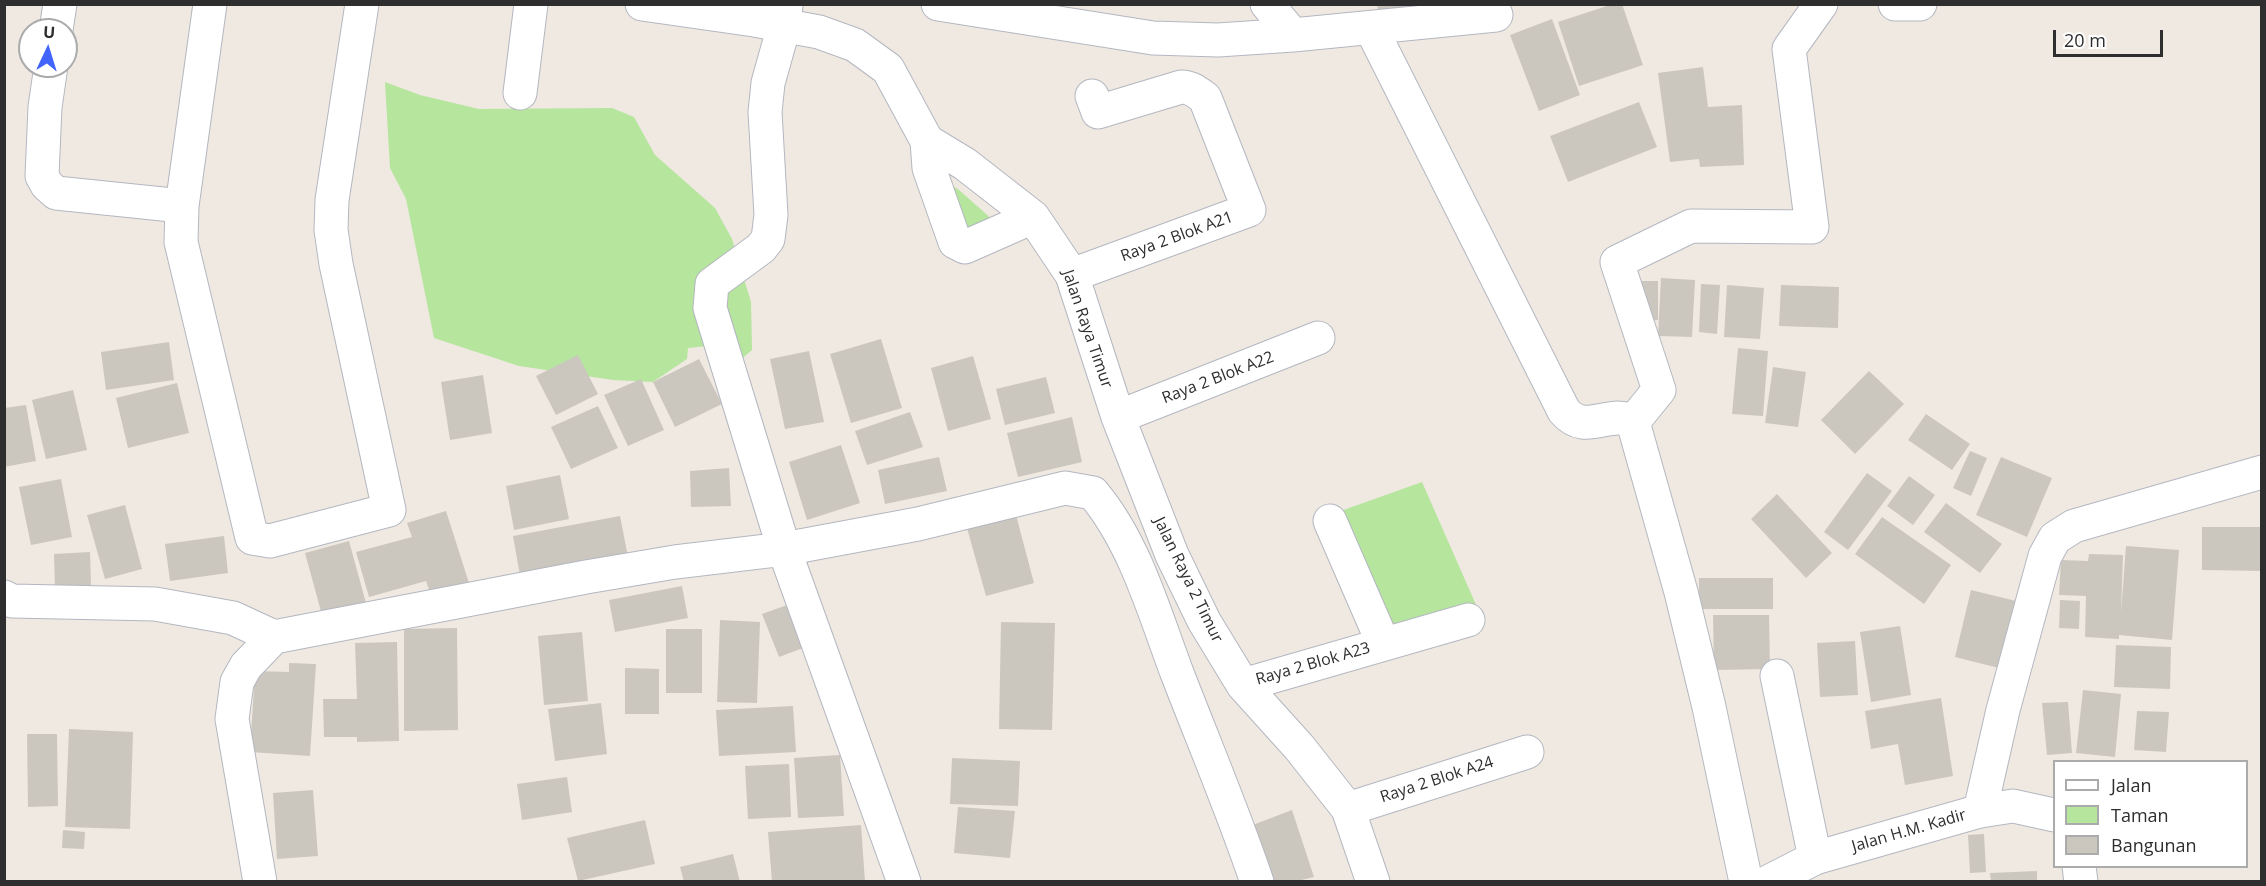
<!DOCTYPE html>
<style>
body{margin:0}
#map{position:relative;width:2266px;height:886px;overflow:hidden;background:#efe9e1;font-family:"Open Sans",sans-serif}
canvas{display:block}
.frame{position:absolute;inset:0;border:6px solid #2e2e2e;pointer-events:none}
.legend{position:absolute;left:2053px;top:760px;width:195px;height:108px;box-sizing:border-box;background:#fff;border:2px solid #ababab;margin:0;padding:8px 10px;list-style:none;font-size:18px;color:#2e2e2e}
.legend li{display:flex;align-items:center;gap:12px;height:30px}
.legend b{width:30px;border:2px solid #ababab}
.north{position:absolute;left:18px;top:18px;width:60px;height:60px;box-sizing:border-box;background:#fff;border:2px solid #ababab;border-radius:50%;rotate:4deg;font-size:16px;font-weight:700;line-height:24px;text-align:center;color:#2e2e2e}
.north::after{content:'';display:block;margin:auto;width:21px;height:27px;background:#4264fb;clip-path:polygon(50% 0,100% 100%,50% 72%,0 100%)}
.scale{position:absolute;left:2053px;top:30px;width:110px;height:27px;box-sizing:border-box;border:3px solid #2e2e2e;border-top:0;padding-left:8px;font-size:18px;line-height:21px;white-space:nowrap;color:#2e2e2e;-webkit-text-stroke:4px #fff;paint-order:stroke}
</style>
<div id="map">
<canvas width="2266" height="886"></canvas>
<div class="frame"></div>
<ul class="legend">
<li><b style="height:8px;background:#fff"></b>Jalan</li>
<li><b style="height:16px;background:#b6e59e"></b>Taman</li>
<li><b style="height:16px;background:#cbc7bf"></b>Bangunan</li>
</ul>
<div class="north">U</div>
<div class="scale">20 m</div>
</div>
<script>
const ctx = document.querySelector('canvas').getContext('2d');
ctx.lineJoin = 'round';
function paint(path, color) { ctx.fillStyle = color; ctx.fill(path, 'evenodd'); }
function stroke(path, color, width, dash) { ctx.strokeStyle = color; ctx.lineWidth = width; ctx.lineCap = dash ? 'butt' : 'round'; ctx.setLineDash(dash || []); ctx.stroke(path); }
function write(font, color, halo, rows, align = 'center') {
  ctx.font = font + ' "Open Sans",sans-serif'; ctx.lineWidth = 4.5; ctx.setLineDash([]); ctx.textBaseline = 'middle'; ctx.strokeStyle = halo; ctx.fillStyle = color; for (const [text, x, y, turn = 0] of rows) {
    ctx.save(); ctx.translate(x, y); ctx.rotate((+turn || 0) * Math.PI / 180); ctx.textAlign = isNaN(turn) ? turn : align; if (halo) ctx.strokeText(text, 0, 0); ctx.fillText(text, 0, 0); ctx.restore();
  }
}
paint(new Path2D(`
 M385,82L420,95L479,109L612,108L634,117L655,155L715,208L732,239L751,302L752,350L739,361L708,346L688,348L687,359L653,382L613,380L519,366L434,338L406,199L390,168Z
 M953,186L959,190L993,220L969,232L951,187Z
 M1422,482L1477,607L1391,629L1338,512Z`), '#b6e59e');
paint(new Path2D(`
 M1377,4H1412V8L1378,11Z
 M1613,4H1622L1643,65L1579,86L1558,22Z
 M1552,19L1580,95L1539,111L1510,35Z
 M1703,67L1708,107L1742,105L1744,165L1700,167L1699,159L1670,162L1658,73Z
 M1639,102L1657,147L1568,182L1550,136Z
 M1661,278L1695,280L1692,337L1658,336Z
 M1635,281H1658V320L1635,321Z
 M1701,284L1720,285L1717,334L1699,332Z
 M1727,285L1764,288L1760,339L1724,337Z
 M1781,285L1839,287L1838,328L1779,326Z
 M881,339L902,408L851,423L830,354Z
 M169,342L174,380L106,390L101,352Z
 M1738,348L1768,351L1763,416L1732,414Z
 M809,351L824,422L785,429L770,359Z
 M578,355L598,394L556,415L536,376Z
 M973,356L991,419L948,431L931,368Z
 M699,359L722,404L675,427L653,382Z
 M1773,367L1806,372L1798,427L1765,423Z
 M1869,371L1904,404L1855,454L1821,420Z
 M483,375L492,433L450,440L441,382Z
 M1046,377L1055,413L1005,425L996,389Z
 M641,379L664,430L628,446L604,395Z
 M177,383L189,433L128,448L116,398Z
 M73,390L87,450L46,459L32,400Z
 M26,405L36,461L4,467V408Z
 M598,406L618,448L571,469L551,427Z
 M910,412L923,447L867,465L855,431Z
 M1926,414L1970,444L1952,470L1908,440Z
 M1072,417L1082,462L1018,477L1007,433Z
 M841,445L860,503L807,520L789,462Z
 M1970,451L1987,458L1971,496L1953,488Z
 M939,457L947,491L885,504L878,470Z
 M2001,457L2052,478L2027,537L1976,515Z
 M729,468L731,506L691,507L690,471Z
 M1867,473L1892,491L1848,550L1824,532Z
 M560,475L569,519L514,530L506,486Z
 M1909,476L1935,495L1913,525L1887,506Z
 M61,479L72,537L31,545L19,487Z
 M1777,494L1832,553L1806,578L1751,519Z
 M1946,503L2002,544L1980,573L1924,532Z
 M125,505L142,569L105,579L87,515Z
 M446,511L470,586L432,598L426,581L369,597L356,552L412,537L407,523Z
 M1016,515L1034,583L986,596L967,528Z
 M620,516L629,562L521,581L513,536Z
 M1882,517L1951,565L1924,604L1855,554Z
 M2202,527H2262V571L2202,570Z
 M224,536L228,573L170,581L165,544Z
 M349,541L369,614L325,626L305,553Z
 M2126,546L2179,550L2172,640L2119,635V639L2085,637L2086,596L2059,595L2061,560L2088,561L2089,554L2123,555L2121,613Z
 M90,552L91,586L55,588L54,554Z
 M1699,578H1773V609H1699Z
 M682,586L688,618L615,632L609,600Z
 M1971,590L2016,601L1999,668L1955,657Z
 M2060,600L2080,601L2079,629L2059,628Z
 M787,605L803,648L779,657L762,614Z
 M1713,615H1769L1770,669L1714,670Z
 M720,620L760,622L757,703L717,702Z
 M1001,622L1055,623L1052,730L999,729Z
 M1900,626L1911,695L1871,702L1860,632Z
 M457,628L458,730L404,731V629Z
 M666,629H702V693H666Z
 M582,632L588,701L544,705L538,636Z
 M1855,641L1858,695L1820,697L1817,643Z
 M397,642L399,741L357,742V737H324L323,699H357L355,643Z
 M2116,645L2171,647L2170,689L2114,687Z
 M289,663L316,664L310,756L250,752L255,671L289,672Z
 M625,668L659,669V714H625Z
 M2083,690L2121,694L2115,757L2076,753Z
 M1941,698L1953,776L1905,785L1898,744L1871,749L1865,711Z
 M2068,702L2072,753L2047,755L2042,703Z
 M601,703L607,754L555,761L548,709Z
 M793,706L796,752L719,756L716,710Z
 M2137,711L2169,712L2166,752L2134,750Z
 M69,729L133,732L130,829L65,827Z
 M27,734H57L58,806L28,807Z
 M840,755L844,816L798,818L794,758Z
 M952,758L1020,761L1018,806L950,804Z
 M789,764L791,817L748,819L745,766Z
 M567,777L572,812L522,820L517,784Z
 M313,790L318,856L277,859L273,793Z
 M958,807L1015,811L1010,858L954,853Z
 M1292,810L1314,877L1293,882H1264L1245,828Z
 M645,820L655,864L578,881L567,838Z
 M861,825L865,882H772L768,832Z
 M63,830L85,832L84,849L62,848Z
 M1984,834L1986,872L1970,873L1968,835Z
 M733,854L740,882H684L680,867Z
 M2037,871V882H1991L1990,873Z`), '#cbc7bf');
const minor = new Path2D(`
 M210,4L182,206L181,242L252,538L270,541L389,510L336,264L331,230L332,200L362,4
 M642,4L754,20L819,32L855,45L888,69L927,141L965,164L1033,217L1072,275L1118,417L1172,555L1204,621L1243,685L1299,747L1348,809L1373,882
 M938,4L1153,38L1218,40L1293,35
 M1267,4L1293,35L1496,15
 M786,5L784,26L768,83L765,112L771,215L768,239L761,248L712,284L710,308L784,549L904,882
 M1371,28L1564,411C1586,437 1610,408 1633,422L1681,592L1709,707L1746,882
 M56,30L60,4
 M51,66L45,107L42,176L47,185L56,193L182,206
 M520,93L531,4
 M927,141L929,168L955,242L965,247L1033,217
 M1072,275L1249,210L1205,98C1197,92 1191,87 1181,87L1098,112L1092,96
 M1118,417L1318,338
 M1633,422L1659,390L1617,262L1691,226L1812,227L1789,49L1821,4
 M1330,521L1383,643
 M4,597L12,601L155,604L233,618L274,637
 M1777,676L1815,858
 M1243,685L1468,620
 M1348,809L1527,752
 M1980,811L2003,710L2045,556L2055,538L2074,526L2262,472
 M260,882L232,719L237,682L246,666L274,637L586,577L675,562L784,549L918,524L1065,488L1093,493C1135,543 1154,612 1177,673C1204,743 1233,811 1257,882`);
const tertiary = new Path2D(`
 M1895,4H1920
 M2079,866L2081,882
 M1768,882L1815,858L1980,811L2013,806L2054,815`);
stroke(minor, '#b4b7c1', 35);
stroke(tertiary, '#b4b7c1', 35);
stroke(minor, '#fff', 33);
stroke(tertiary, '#fff', 33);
write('16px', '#2e2e2e', '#fff', [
 ["Raya 2 Blok A21",1177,237,-20],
 ["Jalan Raya Timur",1087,329,71],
 ["Raya 2 Blok A22",1218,378,-21],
 ["Jalan Raya 2 Timur",1188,580,64],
 ["Raya 2 Blok A23",1313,664,-16],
 ["Raya 2 Blok A24",1437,780,-18],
 ["Jalan H.M. Kadir",1909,831,-16]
]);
</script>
